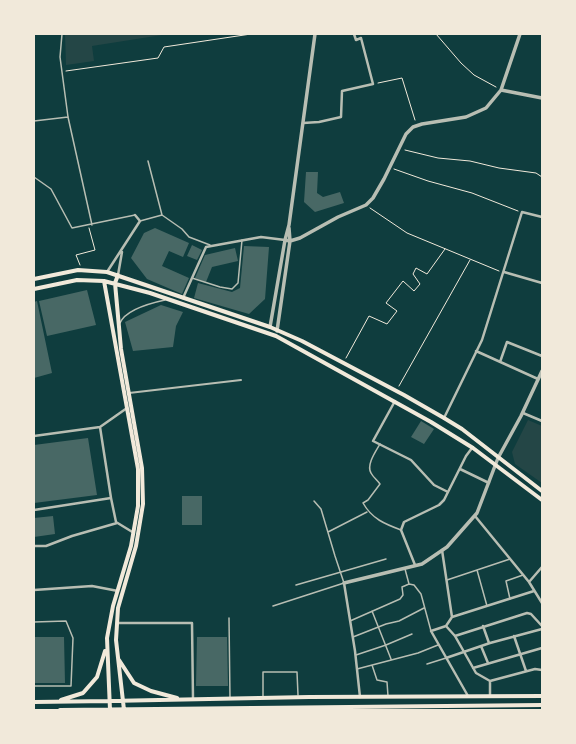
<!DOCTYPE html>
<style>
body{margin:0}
#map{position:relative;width:576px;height:744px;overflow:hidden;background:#0f3d3e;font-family:"Public Sans",sans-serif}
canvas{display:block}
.frame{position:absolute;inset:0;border:35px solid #f1e9da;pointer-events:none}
</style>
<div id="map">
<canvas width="576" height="744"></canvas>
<div class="frame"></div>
</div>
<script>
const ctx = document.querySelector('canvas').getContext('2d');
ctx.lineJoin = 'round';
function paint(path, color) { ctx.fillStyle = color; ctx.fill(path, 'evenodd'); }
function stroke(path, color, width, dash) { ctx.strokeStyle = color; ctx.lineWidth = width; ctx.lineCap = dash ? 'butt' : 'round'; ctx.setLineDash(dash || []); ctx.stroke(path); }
paint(new Path2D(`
 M65,34H162V35L92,46L94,61L66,65Z
 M528,420L542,426V483L515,464L512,452Z`), '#244646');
paint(new Path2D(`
 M306,172H318L317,193L323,197L340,192L344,203L315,212L304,202Z
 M155,228L189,243L183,257L169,251L162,266L189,278L182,294L147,279L131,258L144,233Z
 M192,245L202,250L197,260L187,256Z
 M244,246L269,247L265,299L249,314L194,298L198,283L232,292L240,288Z
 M235,248L238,261L212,267L206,282L195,278L205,255Z
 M87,290L96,325L47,336L39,301Z
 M37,301L52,373L34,378V302Z
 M161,305L183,312L176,326L173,347L133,351L125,322Z
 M421,421L434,429L424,444L411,437Z
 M88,438L97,495L34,503V445Z
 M182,496H202V525H182Z
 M53,516L55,534L34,537V518Z
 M34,637H64L65,683H34Z
 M197,637H227L228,686H196Z`), '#486865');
stroke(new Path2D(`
 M436,34L461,63L474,75L496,87
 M66,71L158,58L164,47L251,34
 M378,83L402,78L415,120
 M405,150L438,158L470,161L499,168L536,173L542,177
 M394,169L428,181L472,193L518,211
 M370,208L407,233L499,271
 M80,265L76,255L95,250L89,228
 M346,358L369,316L387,324L397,311L386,303L403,281L414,291L420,284L413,274L416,268L427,274L445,249
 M399,386L470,260`), '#f1e9da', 1);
stroke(new Path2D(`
 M62,34L60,57L68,117L92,225
 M34,121L68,117
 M148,161L162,215
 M34,177L51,189L72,228L135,215
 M140,221L162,215L182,229L189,237L210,245
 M192,278L220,287L232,289L238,283L242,240
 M120,323C126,309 151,303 165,300
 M380,444C376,451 366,465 371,473C373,477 377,480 380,484L368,500L363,503C372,519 385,524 401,530
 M328,532L367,512
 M405,569L409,584L414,585L421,594L431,631
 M477,570L487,606
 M447,580L510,559
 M296,585L386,559
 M510,599L506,581L523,575
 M273,606L344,583L335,556L321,509L314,501
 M372,611L391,659
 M229,618L230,698
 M350,621L400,599L403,595L402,587L409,584
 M34,622L66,621L73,638L71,686H34
 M353,637L386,624L399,621L424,608
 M356,655L386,645L412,634
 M427,664L446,658
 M372,665L377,680L387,682L388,696
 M357,669L418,653L438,645
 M263,696V672H297L298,695`), '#b8beb3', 1.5);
stroke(new Path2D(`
 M129,393L241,380`), '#b8beb3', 2);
stroke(new Path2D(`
 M303,123L319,122L341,117L342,91L373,84L361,38L356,40L354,34
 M107,272L140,221L135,215
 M504,272L542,283
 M118,275L122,252
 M183,298L206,247L261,237L285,240
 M476,351L538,379
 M500,362L507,342L542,356
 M395,401L373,441L411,460L434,485L448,492
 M523,413L542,421
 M444,418L482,340L522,212L542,217
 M100,427L111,498
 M34,436L100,427L127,408
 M460,469L489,483
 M34,510L111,498L116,522L134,533
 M475,516L529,582L542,603
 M34,546H46L72,536L117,523
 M442,550L452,617L446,626L431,631L468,696
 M415,565L401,530L404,522L439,505L444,500L466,456L472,448
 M529,582L542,567
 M344,583L355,651L360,697
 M34,590L92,586L118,591
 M452,617L534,591
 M117,623H192L193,699
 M446,626L455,636L476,673L490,681
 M483,626L489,643
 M455,636L527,613L531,614L542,626
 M514,636L526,671
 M481,646L488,663
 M446,658L490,643L542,629
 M473,668L542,648
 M490,696V681L535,669L542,670`), '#b8beb3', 2.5);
stroke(new Path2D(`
 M501,90L542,98
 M285,240L290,241L300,238L338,217L366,205L373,198L384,179L406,134L413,127L422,124L466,117L486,108L501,90L520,34
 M270,327L285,240L289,225L315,34
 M277,331L290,241L289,228
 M344,583L422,564L447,547L477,513L498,458L521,416L542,371`), '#b8beb3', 3.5);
stroke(new Path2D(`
 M118,275L115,283L121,349L142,468L143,504L136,546L118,608L116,640L124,710
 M34,279L78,270L107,272L270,327L302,341L404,395L444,418L462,429L542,491
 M104,281L138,469V506L131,546L113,606L107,638L110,710
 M34,289L77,280L104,281L150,293L276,336L431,422L473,448L542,500
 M119,660L134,683L151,691L177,698
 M61,700L83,693L97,677L105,651
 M34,702L109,701L309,697L542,696
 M60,710L542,705`), '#f1e9da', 4);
</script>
